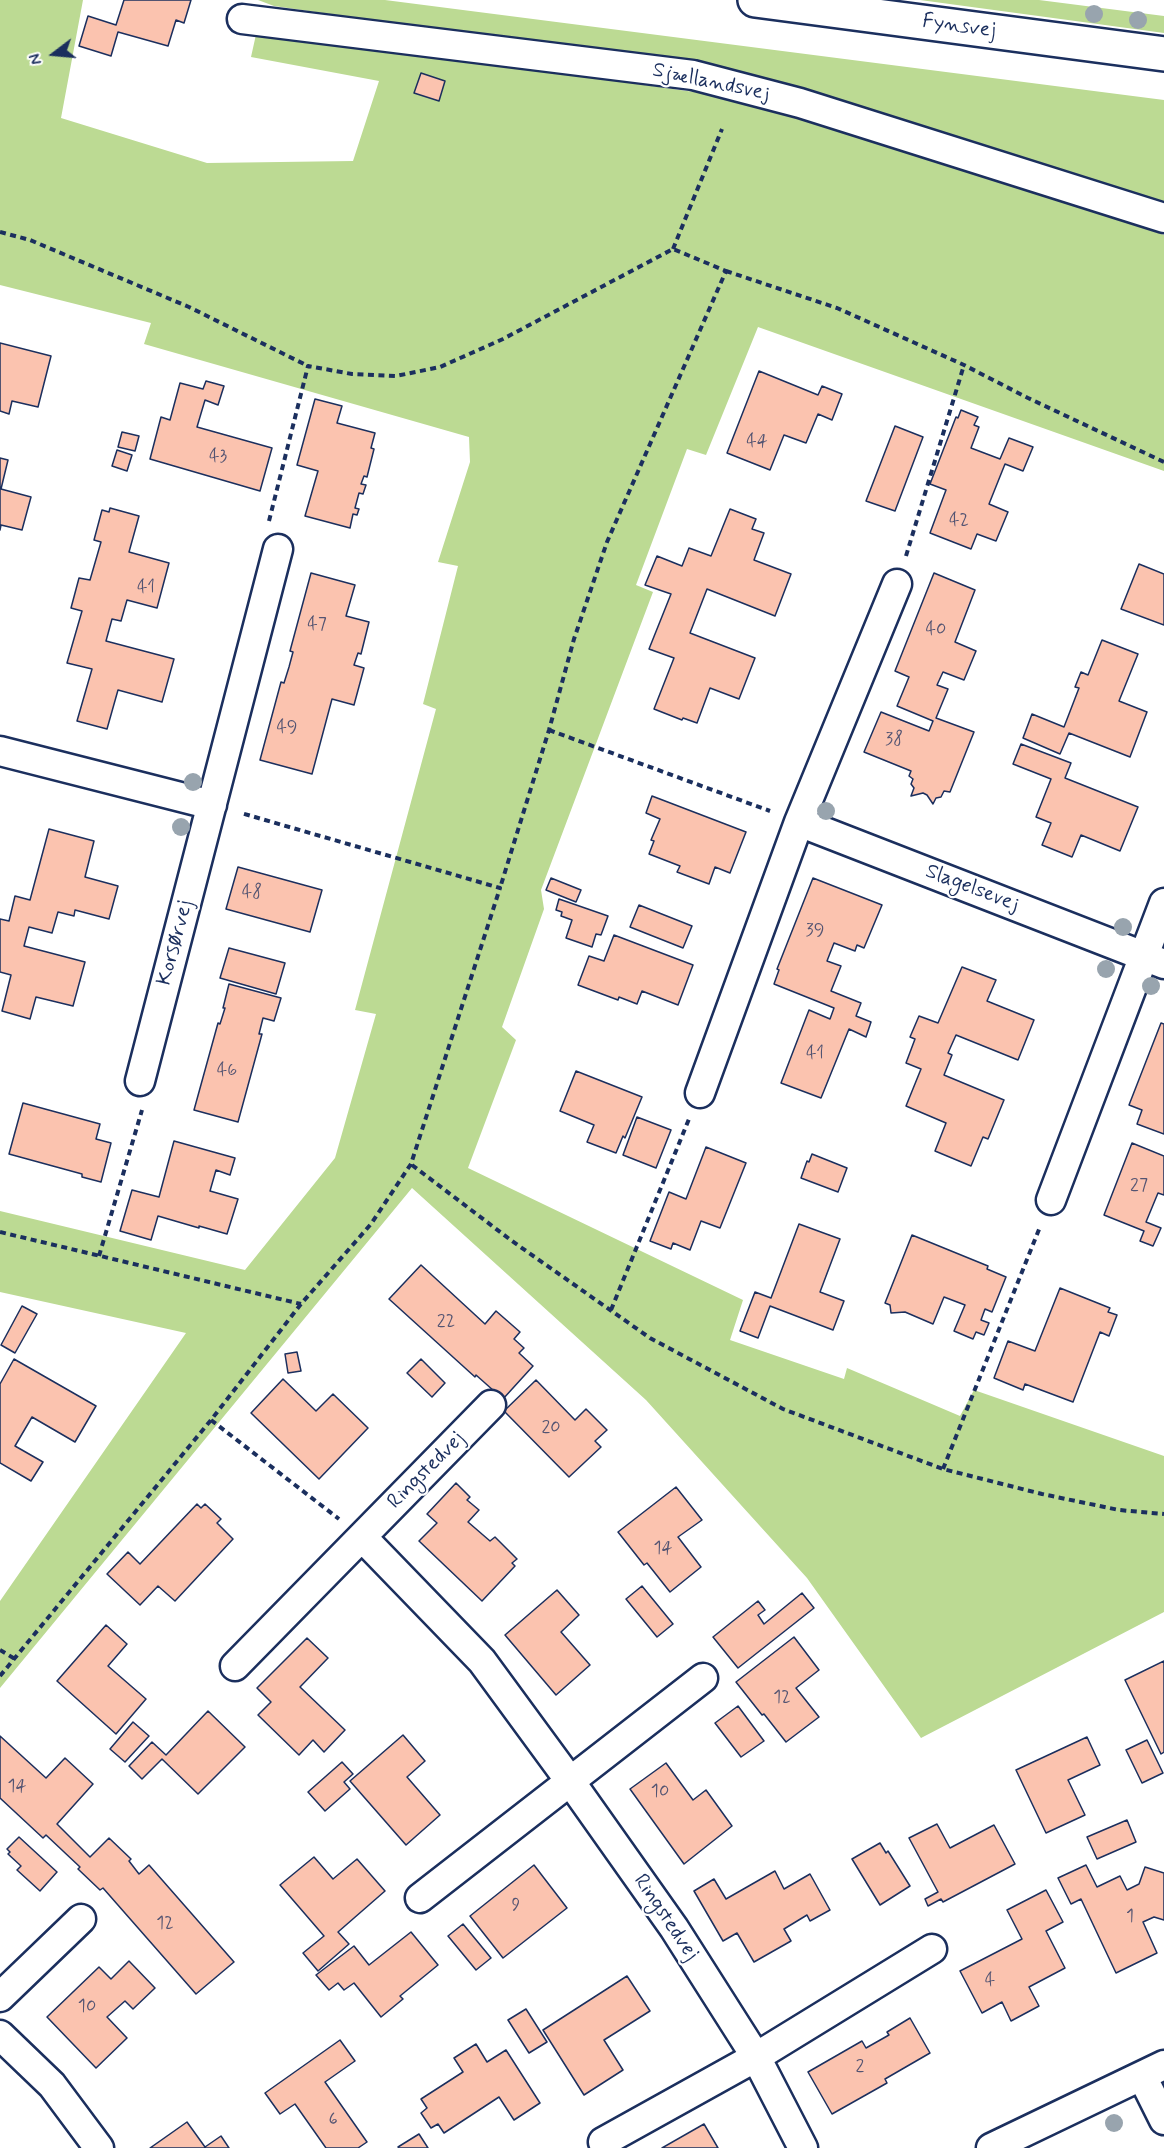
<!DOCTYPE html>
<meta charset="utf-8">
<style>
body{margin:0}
#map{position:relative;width:1164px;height:2148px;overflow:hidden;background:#fff;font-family:Mynerve,sans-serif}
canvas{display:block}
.north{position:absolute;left:24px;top:24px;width:60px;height:60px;-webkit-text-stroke:4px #fff;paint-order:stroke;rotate:254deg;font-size:16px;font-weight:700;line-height:24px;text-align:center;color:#1b2f5e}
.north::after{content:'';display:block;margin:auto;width:21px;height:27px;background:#1b2f5e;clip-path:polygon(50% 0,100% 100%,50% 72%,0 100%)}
</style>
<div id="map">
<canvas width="1164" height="2148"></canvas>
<div class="north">N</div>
</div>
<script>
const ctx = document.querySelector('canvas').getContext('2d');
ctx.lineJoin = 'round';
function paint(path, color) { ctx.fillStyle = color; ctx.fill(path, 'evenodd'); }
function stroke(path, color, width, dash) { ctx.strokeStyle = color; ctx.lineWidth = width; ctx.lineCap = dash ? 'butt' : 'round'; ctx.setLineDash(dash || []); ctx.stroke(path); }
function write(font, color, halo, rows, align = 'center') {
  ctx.font = font + ' Mynerve,sans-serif'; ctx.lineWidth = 4.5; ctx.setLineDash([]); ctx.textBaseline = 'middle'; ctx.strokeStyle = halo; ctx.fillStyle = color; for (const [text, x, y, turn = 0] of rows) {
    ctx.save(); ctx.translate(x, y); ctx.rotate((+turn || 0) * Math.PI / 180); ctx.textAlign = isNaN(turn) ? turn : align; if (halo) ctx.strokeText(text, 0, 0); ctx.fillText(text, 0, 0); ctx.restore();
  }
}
paint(new Path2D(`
 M0,0H83L61,118L207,163L353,161L379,81L251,57L257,30L701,93C859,127 1011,184 1164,235V471L758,327L706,455L687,449L636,585L653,592L541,890L544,909L502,1027L516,1040L468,1168L743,1300L730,1340L844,1379L847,1368L960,1416L974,1390L1164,1456V1612L921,1738L807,1578L646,1400L412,1188L0,1688V1601L186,1333L0,1292V1211L245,1270L335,1158L376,1014L355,1010L436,709L423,704L458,566L438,562L470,462L469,437L144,344L151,323L0,285Z
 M258,0H385L1164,100V205L886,118L420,27L274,6Z
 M920,0H1039L1164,16V33Z`), '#bcda93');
const building = new Path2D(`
 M124,0H191L184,23L176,20L168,46L118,32L111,56L79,46L88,16L116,25Z
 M421,73L445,81L439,101L414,93Z
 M0,343L51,356L38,407L12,401L9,414L0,411Z
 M759,371L818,395L822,386L842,394L832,420L818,414L806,443L784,435L770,470L727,453Z
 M206,381L224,386L218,405L205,400L197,427L272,448L260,491L150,459L161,417L170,420L180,383L203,389Z
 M315,399L342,406L337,423L375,433L371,448L374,449L367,477L364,476L361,484L366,485L363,494L359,493L355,508L359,509L357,515L353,514L350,528L305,516L318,471L297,465Z
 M961,410L978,417L974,425L979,427L971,448L1000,459L1009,438L1033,447L1023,471L1005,464L989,504L1008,512L996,541L977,534L971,549L930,533L946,490L930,484L956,417L958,418Z
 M895,426L923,437L895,511L866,501Z
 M122,432L139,436L135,451L118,447Z
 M117,450L132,455L127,471L112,466Z
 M0,458L8,460L1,489L31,497L22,530L1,525L0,530Z
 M110,508L139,516L129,552L169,563L157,608L127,600L121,621L112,619L106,641L174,659L162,702L118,690L107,729L77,721L92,669L67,663L82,611L71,608L79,578L90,580L101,542L94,540L102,510L109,512Z
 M730,509L756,519L752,529L764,533L754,560L791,574L775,616L707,589L690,633L755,658L739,699L710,688L697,723L683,718L682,720L654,709L674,658L649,649L671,594L645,585L657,556L682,566L689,548L711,556Z
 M1139,564L1164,574V625L1121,609Z
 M311,573L355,585L346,616L369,622L361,654L358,653L354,665L364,668L354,705L332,699L312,774L260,760L281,682L284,683L289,667L293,652L290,651Z
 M934,573L975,590L955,642L976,651L964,680L943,672L937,685L948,689L936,718L974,732L950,792L944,791L941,797L936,798L933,804L927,795L923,793L911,796L914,788L911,784L913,779L909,776L911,771L864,752L881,712L929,731L933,721L897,706L909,677L895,671Z
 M1102,640L1138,654L1119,701L1147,712L1130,757L1069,733L1060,754L1023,738L1032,714L1064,727L1079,688L1075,687L1081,672L1088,675Z
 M1021,744L1071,763L1065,778L1138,807L1120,851L1081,835L1072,857L1042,845L1051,823L1036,817L1051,779L1013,764Z
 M652,796L746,832L730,873L715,867L709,884L677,872L680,866L649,854L654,841L651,840L660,819L646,813Z
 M49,829L94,841L85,877L118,886L109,919L75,910L74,916L58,912L52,933L29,927L24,946L85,962L73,1006L36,997L30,1019L2,1011L11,975L0,972V919L9,921L15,896L30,900Z
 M238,867L322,890L310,932L226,909Z
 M551,878L581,890L576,902L546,890Z
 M813,878L882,905L864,948L857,945L855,951L834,943L827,961L841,966L831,991L861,1003L856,1016L871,1022L866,1037L849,1029L821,1098L781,1083L809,1010L830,1019L834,1008L774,984L779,970L777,969Z
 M559,899L608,916L601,935L596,934L592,947L566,938L572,920L561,916L562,912L556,910Z
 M639,905L692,926L683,948L630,927Z
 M614,935L693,965L678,1005L642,991L637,1004L619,997L618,1000L578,985L589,956L604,961Z
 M229,948L285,963L276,994L220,978Z
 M962,967L996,980L987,1001L1034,1020L1018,1060L956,1035L948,1053L952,1055L944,1075L1004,1100L988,1139L983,1137L971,1166L935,1151L946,1123L906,1106L921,1069L906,1063L915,1039L910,1037L919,1016L938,1023Z
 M229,984L281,998L274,1021L263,1018L259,1034H262L238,1122L194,1110L218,1023L220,1024L225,1008H223Z
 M1161,1023L1164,1024V1134L1137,1124L1142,1110L1129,1105Z
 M576,1071L642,1097L625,1138L623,1136L616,1153L587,1142L594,1125L560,1111Z
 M23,1103L100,1124L96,1139L111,1143L101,1182L82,1177V1174L9,1154Z
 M637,1117L671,1130L656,1168L623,1155Z
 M174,1141L235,1158L230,1175L216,1170L210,1191L238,1199L227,1234L199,1226V1228L158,1216L151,1240L120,1231L132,1190L159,1197Z
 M1132,1143L1164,1156V1195L1158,1193L1146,1222L1161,1228L1153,1246L1140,1241L1144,1231L1104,1215Z
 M706,1147L746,1163L720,1228L701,1221L690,1250L673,1243L671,1249L650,1241L669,1192L686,1199Z
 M812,1154L847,1168L838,1192L801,1178L807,1161L809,1162Z
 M799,1224L840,1239L820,1292L844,1301L833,1330L770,1306L758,1338L740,1331L755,1292L771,1298Z
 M912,1235L988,1266L987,1269L1006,1277L992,1312L985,1309L981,1320L989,1323L984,1335L976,1332L973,1339L954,1331L965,1305L944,1297L933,1324L905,1312L891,1313L890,1305L885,1303Z
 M421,1265L485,1324L496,1311L520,1332L514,1339L524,1348L519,1353L533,1366L503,1399L476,1375L475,1377L389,1299Z
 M1060,1288L1110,1308L1108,1312L1117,1315L1109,1336L1100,1332L1073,1402L1025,1384L1023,1390L994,1378L1008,1341L1035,1351Z
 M22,1306L37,1314L15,1353L1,1345Z
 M297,1352L301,1371L288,1373L285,1354Z
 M14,1359L96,1406L75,1442L32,1417L15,1446L43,1462L31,1481L0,1463V1384Z
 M421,1359L445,1383L432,1397L407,1373Z
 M283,1379L316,1411L333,1394L368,1428L319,1479L251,1413Z
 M536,1380L575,1420L586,1409L607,1430L595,1441L601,1447L569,1477L504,1411Z
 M456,1483L470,1497L467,1500L479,1510L468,1522L490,1541L495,1537L517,1559L512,1563L515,1566L482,1601L419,1541L437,1523L427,1514Z
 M676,1487L702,1520L678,1537L701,1567L670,1592L647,1563L644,1565L618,1532Z
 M197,1504L201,1508L205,1504L221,1519L217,1523L233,1539L175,1601L158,1586L140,1605L107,1574L128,1552L140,1564Z
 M642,1586L673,1624L657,1637L626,1599Z
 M557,1590L579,1615L561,1632L590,1665L556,1695L505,1635Z
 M802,1593L814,1608L738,1668L713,1637L758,1601L765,1610L758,1615L764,1624Z
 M106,1625L127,1644L108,1666L146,1699L116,1734L57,1681Z
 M794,1637L819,1670L796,1688L819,1717L786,1742L764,1714L762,1715L736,1682Z
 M307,1638L328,1658L300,1687L345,1730L324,1752L313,1740L299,1755L258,1715L271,1702L257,1688Z
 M1164,1661V1752L1161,1754L1125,1680Z
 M738,1706L764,1741L741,1757L715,1723Z
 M208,1711L245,1747L198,1794L162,1759L142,1779L129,1766L152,1742L166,1755Z
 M133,1722L149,1736L125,1762L110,1749Z
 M403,1735L425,1761L407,1777L440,1815L406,1845L350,1781Z
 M0,1736L46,1778L65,1758L93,1784L57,1824L90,1857L109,1838L131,1859L129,1861L139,1874L149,1865L234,1962L196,1994L103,1888L100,1890L78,1869L80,1867L46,1835L43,1838L0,1798Z
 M1087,1737L1100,1765L1068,1780L1085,1815L1046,1833L1016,1770Z
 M1147,1740L1163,1773L1142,1783L1126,1750Z
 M342,1762L353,1774L344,1782L350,1789L325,1811L308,1792Z
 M666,1763L693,1800L706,1790L732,1826L684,1864L630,1789Z
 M1127,1820L1136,1842L1097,1859L1087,1837Z
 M937,1824L950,1848L994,1825L1015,1864L943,1902L941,1899L928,1906L925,1899L938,1892L909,1838Z
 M19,1837L57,1872L40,1891L17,1870L21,1866L8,1854L10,1852L7,1849Z
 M880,1843L886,1853L888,1851L910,1886L880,1905L852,1859Z
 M314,1857L333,1879L357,1859L385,1891L338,1932L349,1944L318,1971L303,1953L324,1936L280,1885Z
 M534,1865L567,1908L503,1958L470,1916Z
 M1086,1865L1097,1887L1120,1876L1127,1890L1139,1884L1145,1867L1164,1873V1920L1154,1917L1143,1922L1157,1953L1116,1973L1081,1899L1071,1904L1058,1878Z
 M775,1871L784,1889L810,1874L830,1910L810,1921L807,1915L784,1929L791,1941L754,1962L737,1933L723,1941L694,1891L714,1879L726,1899Z
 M1046,1890L1063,1922L1046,1931L1065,1968L1029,1987L1039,2006L1011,2021L1002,2002L982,2013L960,1971L1022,1939L1007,1910Z
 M463,1924L491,1958L476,1970L448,1936Z
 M411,1932L438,1965L400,1996L403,1999L381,2017L354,1983L344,1990L338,1983L329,1990L316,1975L354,1946L369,1965Z
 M129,1961L155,1988L133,2009L125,2001L107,2017L127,2038L96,2068L47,2017L99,1967L111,1979Z
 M627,1976L650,2011L604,2040L623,2070L584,2095L543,2030Z
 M526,2009L547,2042L529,2053L508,2020Z
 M910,2018L930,2053L885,2079L887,2083L832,2114L808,2072L862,2041L866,2048L889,2035L887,2032Z
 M340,2040L355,2061L325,2082L367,2142L358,2148H326L295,2104L280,2114L265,2093Z
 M476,2044L487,2062L506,2050L540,2103L514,2120L499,2097L444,2133L438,2124L431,2128L421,2113L427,2108L421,2099L463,2072L454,2058Z
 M187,2122L205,2147L221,2136L229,2148H150Z
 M704,2124L718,2148H662Z
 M419,2134L428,2148H399L398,2147Z`);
paint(building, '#fbc3af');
stroke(building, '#1b2f5e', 1.5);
const street = new Path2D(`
 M242,19L693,75L800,103L1164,218
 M897,584L799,822L1164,964
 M0,751L212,805
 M140,1081L278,549
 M700,1093L799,822
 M1051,1200L1164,903
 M362,1537L482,1661L570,1781L674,1928L756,2057L803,2148
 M235,1666L491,1405
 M420,1898L703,1678
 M0,1997L81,1919
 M0,2035L52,2085L99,2148
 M1142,2076L1164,2120
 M603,2142L756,2057L932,1949
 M991,2148L1164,2065`);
const secondary = new Path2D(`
 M755,0L1164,54`);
stroke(street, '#1b2f5e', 33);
stroke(secondary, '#1b2f5e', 38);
stroke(new Path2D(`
 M0,232L30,240L189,307L308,366
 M673,249L722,129
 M726,271L837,308L964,365L1028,398L1164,462
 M269,521L308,366L352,374L396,376L440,367L503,339L673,249L726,271L607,542L574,639L549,730L500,888
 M906,556L964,365
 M549,730L770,811
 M412,1165L512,1241L650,1338L783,1409L943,1469L1042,1494L1119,1510L1164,1514
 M0,1232L301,1304
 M99,1256L142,1110
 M611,1310L689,1119
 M211,1420L339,1519
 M943,1469L1040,1227
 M0,1650L15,1659
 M0,1676L211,1420L301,1304L371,1224L411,1164L500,888L241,813`), '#1b2f5e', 4, [6, 4.5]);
stroke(street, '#fff', 28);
stroke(secondary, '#fff', 33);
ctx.fillStyle = '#98a4ae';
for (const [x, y] of [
 [1094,14],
 [1138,20],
 [193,782],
 [826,811],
 [181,827],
 [1123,927],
 [1106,969],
 [1151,986],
 [1114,2123]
]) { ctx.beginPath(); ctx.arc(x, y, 9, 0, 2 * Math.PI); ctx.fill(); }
write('18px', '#535472', null, [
 ["44",757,442],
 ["43",218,457],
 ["42",959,521],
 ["41",146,588],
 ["47",317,625],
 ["40",936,630],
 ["49",287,728],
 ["38",894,740],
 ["48",252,893],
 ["39",815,931],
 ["41",815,1054],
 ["46",227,1071],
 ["27",1139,1186],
 ["22",446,1322],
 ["20",551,1428],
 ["14",663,1549],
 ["12",782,1698],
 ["14",17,1787],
 ["10",660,1792],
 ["9",516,1906],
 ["1",1130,1917],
 ["12",165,1924],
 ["4",990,1981],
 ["10",87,2007],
 ["2",860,2067],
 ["6",333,2120]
]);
write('21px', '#1b2f5e', '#fff', [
 ["Fynsvej",959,27,8],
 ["Sjællandsvej",711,83,12],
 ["Slagelsevej",972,889,21],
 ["Korsørvej",176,943,-75],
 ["Ringstedvej",427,1471,-45],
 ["Ringstedvej",665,1918,56]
]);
</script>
